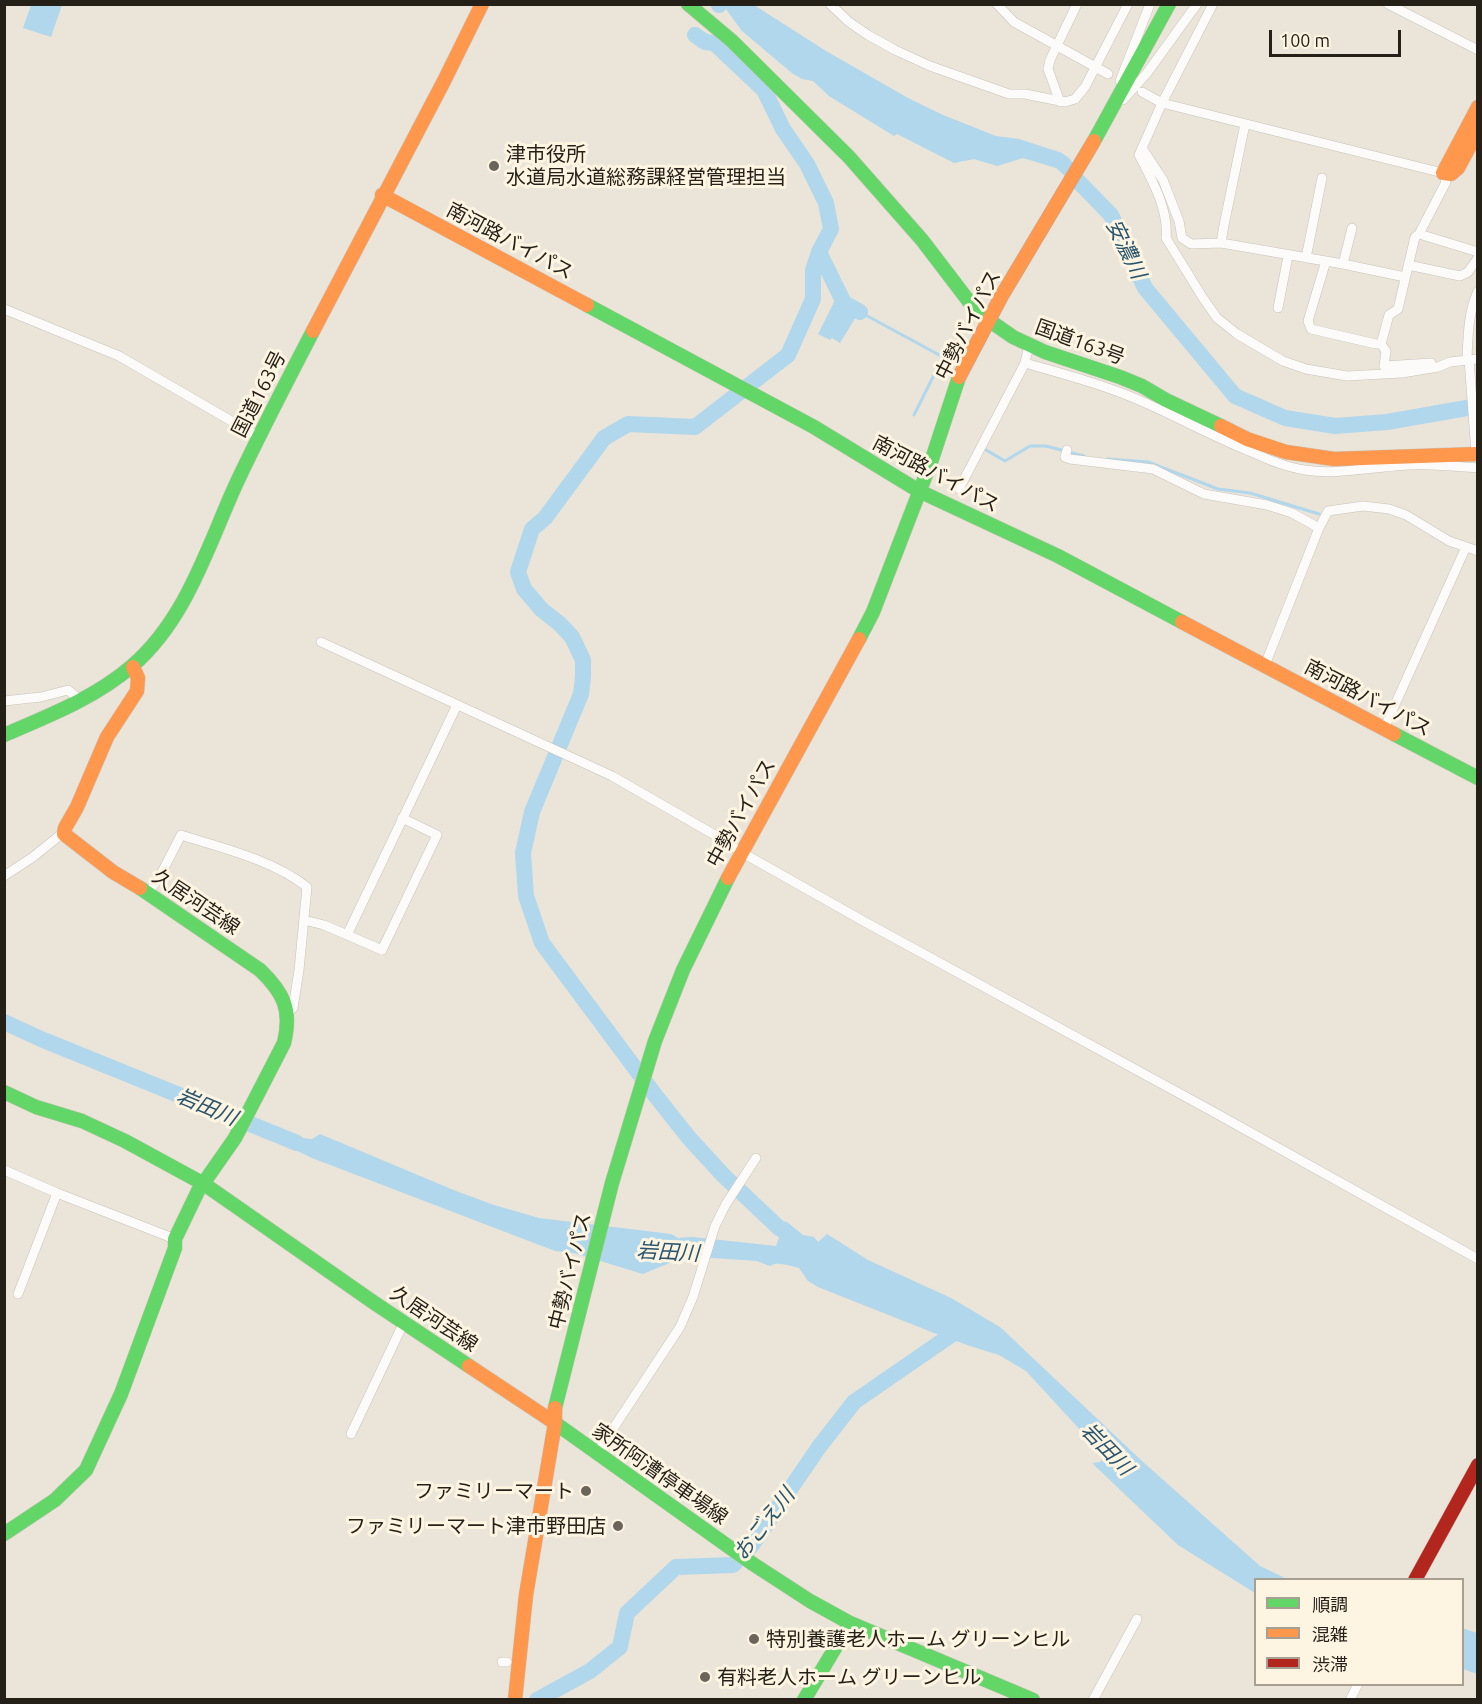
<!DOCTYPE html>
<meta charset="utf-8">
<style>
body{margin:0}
#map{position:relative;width:1482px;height:1704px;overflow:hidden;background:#ebe4d8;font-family:Ubuntu,"Noto Sans JP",sans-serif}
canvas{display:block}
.frame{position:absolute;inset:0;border:6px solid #241f17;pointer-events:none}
.legend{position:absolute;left:1254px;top:1578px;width:210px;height:108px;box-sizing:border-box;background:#fef4e2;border:2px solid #a79f91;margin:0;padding:8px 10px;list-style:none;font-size:18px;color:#241f17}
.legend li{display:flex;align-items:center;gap:12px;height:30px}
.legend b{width:30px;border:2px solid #a79f91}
.scale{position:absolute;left:1269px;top:30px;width:132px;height:27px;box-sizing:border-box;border:3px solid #241f17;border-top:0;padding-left:8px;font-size:18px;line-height:21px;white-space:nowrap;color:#241f17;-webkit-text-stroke:4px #fef4e2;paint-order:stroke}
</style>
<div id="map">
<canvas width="1482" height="1704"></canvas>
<div class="frame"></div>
<ul class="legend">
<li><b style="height:8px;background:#63d668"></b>順調</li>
<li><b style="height:8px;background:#ff974d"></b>混雑</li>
<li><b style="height:8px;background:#b3261e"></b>渋滞</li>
</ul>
<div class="scale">100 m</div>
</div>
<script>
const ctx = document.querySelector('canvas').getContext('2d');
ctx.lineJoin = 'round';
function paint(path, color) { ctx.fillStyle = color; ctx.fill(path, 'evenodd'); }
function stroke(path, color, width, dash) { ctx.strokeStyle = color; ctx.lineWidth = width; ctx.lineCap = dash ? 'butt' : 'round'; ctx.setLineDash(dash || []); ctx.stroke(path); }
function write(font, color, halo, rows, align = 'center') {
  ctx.font = font + ' Ubuntu,"Noto Sans JP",sans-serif'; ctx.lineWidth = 6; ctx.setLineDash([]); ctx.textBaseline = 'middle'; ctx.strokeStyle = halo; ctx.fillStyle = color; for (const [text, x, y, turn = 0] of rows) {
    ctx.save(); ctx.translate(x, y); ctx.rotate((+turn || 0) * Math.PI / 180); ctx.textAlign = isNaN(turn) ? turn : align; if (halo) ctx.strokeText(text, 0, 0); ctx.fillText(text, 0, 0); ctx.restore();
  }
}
paint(new Path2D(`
 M31,5H62L51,37L23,28Z
 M723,5H754L826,51L908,98L943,115L996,136L1019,139L1062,153L1070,159L1093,201L1056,168L1023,158L997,166L974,159L954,163L897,134L894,136L829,96L813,81L802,79L793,74L742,31Z
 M836,282L850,300L862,307L840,343L832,338L830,340L818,334L837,296L830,285Z
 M262,1134L312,1139L320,1134L456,1191L494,1205L539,1218L671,1234L678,1238L692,1237L776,1246L779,1238L774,1232L759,1205L779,1220L787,1222L803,1235L814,1237L818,1242L827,1234L868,1260L951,1298L1000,1327L1142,1461L1260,1566L1287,1579L1256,1580L1255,1593L1178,1545L1092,1463L1100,1462L1105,1457L1026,1371L999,1355L970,1346L934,1333L818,1287L808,1281L799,1268C789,1266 778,1261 770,1266L757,1261L713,1258L674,1261L643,1274L574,1253L555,1251L312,1158Z
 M1462,1628L1477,1633V1674L1463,1669Z`), '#b0d7ec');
stroke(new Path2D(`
 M860,312L943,357L914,415
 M986,450L1005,461L1030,446H1046L1084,456
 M1108,459L1148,462L1218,489L1250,493L1319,514`), '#b0d7ec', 3);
stroke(new Path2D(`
 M719,5L720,4
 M695,35L705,42L714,43L764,90L783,129L807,164L826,203L831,229L819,252L844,303L860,312
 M1073,176L1111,215L1145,288L1235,396L1285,418L1335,426L1387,422L1478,406
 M4,1022L41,1039L297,1143
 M779,1228L723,1175L689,1138L655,1095L542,943L526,896L523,853L532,812L581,694L583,677V660L572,637L560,624L542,610L524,589L518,572L532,529L545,518L604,438L628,424L695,427L788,355L813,299V270L819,252
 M537,1700L590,1671L620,1647L627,1613L676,1567L733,1565L752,1545L819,1447L854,1402L954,1333`), '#b0d7ec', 16);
const street = new Path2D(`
 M830,4L849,22L868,35L895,50L930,66L1009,94H1025L1065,102L1075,99L1085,87L1128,4
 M997,4L1014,22L1108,74
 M1213,4L1162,103L1139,155C1152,180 1169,210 1166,238L1203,298L1217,318L1237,334L1283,361L1306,369L1347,376L1402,373L1438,367L1450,362L1478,359
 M1388,4L1478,50
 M1120,81L1150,4
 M1142,92L1162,103L1443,173L1446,182L1419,234L1415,237L1398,309L1389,315L1381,344L1386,351L1384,366L1431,363
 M1123,100L1147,73L1197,4
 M1060,102L1048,69L1050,60L1077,4
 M1142,148L1163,180L1179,221L1182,238L1191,244L1221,243L1343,264L1405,277
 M1419,234L1478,252
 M1221,243L1224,225L1245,124
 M1306,258L1322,178
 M1326,261L1308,321L1311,329L1376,344H1381
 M1343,264L1352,228
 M1408,265L1460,276L1468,272L1478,258
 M1278,308L1288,256
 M4,309L119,356L259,437
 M1467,359C1468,336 1468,313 1478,291
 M1469,359L1476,454
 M1025,363C1067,375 1109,386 1150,405C1183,420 1215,437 1249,451C1267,459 1285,467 1305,470C1334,475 1366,468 1396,466C1423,463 1450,466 1478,468
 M1067,450L1065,457L1070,459L1153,469L1204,494L1267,505L1292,513L1319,528
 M959,489L1025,363L1029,345
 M321,642L612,776L720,838L741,852L865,922L1210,1110L1478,1259
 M1265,665L1319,528L1328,511L1363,506L1389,509L1406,515L1449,541L1478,551
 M4,701L41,697L68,690L81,701
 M1384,729L1466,547
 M4,876L33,857L59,836L64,834
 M148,893L159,878L181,835C222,848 273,860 307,887L299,970L293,1008L288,1012
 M304,920L324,925L382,950L437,835L402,818
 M347,935L457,705
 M4,1170L57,1193L175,1239
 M18,1294L57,1193
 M351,1434L404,1322
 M597,1453L680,1327L693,1297L715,1226L726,1204L756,1158
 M502,1662H507
 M1093,1700L1137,1619
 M1350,1700L1358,1684`);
const fast = new Path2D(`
 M688,4L732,41L849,157L922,240L977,312L1013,337L1045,352L1120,377L1142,386L1166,400L1221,426
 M1094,141L1169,4
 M587,305L814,427L919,491L1058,556L1182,622
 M859,639L873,612L932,459L959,377
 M1394,734L1478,778
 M4,735C48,716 95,698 132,666C187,619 208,545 237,482C261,431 287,381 313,331
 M4,1092L36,1107L82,1121L125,1141L204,1184L373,1302L469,1366
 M555,1408L612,1183L655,1041L683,970L728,878
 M555,1423L753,1564L810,1601L850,1623L1033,1700
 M4,1534L55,1500L86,1470L121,1394L175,1248V1239L198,1191L235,1138L284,1043C292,1010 284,993 260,970L140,888
 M804,1700L850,1623`);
const slow = new Path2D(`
 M1478,107L1443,173L1451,174L1458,168L1478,131
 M382,195L587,305
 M313,331L444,81L482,4
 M1221,426L1247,439L1286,452L1334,459L1478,454
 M1182,622L1394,734
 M133,667L138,678L137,691L107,737L77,807L65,828L64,834L113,872L140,888
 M728,878L859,639
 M469,1366L555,1423
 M515,1700L526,1595L555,1423V1408`);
const jam = new Path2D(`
 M1415,1580L1478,1465`);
stroke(street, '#c8c2b9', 10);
stroke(fast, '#c8c2b9', 15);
stroke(slow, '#c8c2b9', 15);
stroke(jam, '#c8c2b9', 15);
stroke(street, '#fcfbf9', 9);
stroke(fast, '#63d668', 14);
stroke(slow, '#ff974d', 14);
stroke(jam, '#b3261e', 14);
const slowBridge = new Path2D(`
 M959,377L1001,297L1094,141`);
stroke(slowBridge, '#b8aaa2', 15, []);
stroke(slowBridge, '#ff974d', 14);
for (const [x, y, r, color] of [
 [494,166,6,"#6a645b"],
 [586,1491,6,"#6a645b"],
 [618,1526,6,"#6a645b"],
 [754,1639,6,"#6a645b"],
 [705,1677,6,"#6a645b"]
]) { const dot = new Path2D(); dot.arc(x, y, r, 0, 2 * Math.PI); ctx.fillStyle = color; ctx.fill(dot); stroke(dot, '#fef4e2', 2); }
write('20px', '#241f17', '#fef4e2', [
 ["津市役所",506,154],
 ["水道局水道総務課経営管理担当",506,177],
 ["ファミリーマート",574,1491,"right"],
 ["ファミリーマート津市野田店",606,1526,"right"],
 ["特別養護老人ホーム グリーンヒル",766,1639],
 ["有料老人ホーム グリーンヒル",717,1677]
], 'left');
write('20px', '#241f17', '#fef4e2', [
 ["南河路バイパス",510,241,28],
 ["中勢バイパス",968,325,-63],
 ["国道163号",1080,342,20],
 ["国道163号",259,394,-63],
 ["南河路バイパス",936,474,28],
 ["南河路バイパス",1368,698,28],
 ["中勢バイパス",741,813,-61],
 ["久居河芸線",196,902,34],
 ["中勢バイパス",570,1271,-76],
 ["久居河芸線",434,1319,34],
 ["家所阿漕停車場線",660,1474,35]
]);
write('italic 21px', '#28556d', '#fef4e2', [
 ["安濃川",1126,249,64],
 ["岩田川",207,1107,23],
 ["岩田川",668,1252,3],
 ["岩田川",1107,1449,46],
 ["おごえ川",764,1524,-52]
]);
</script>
